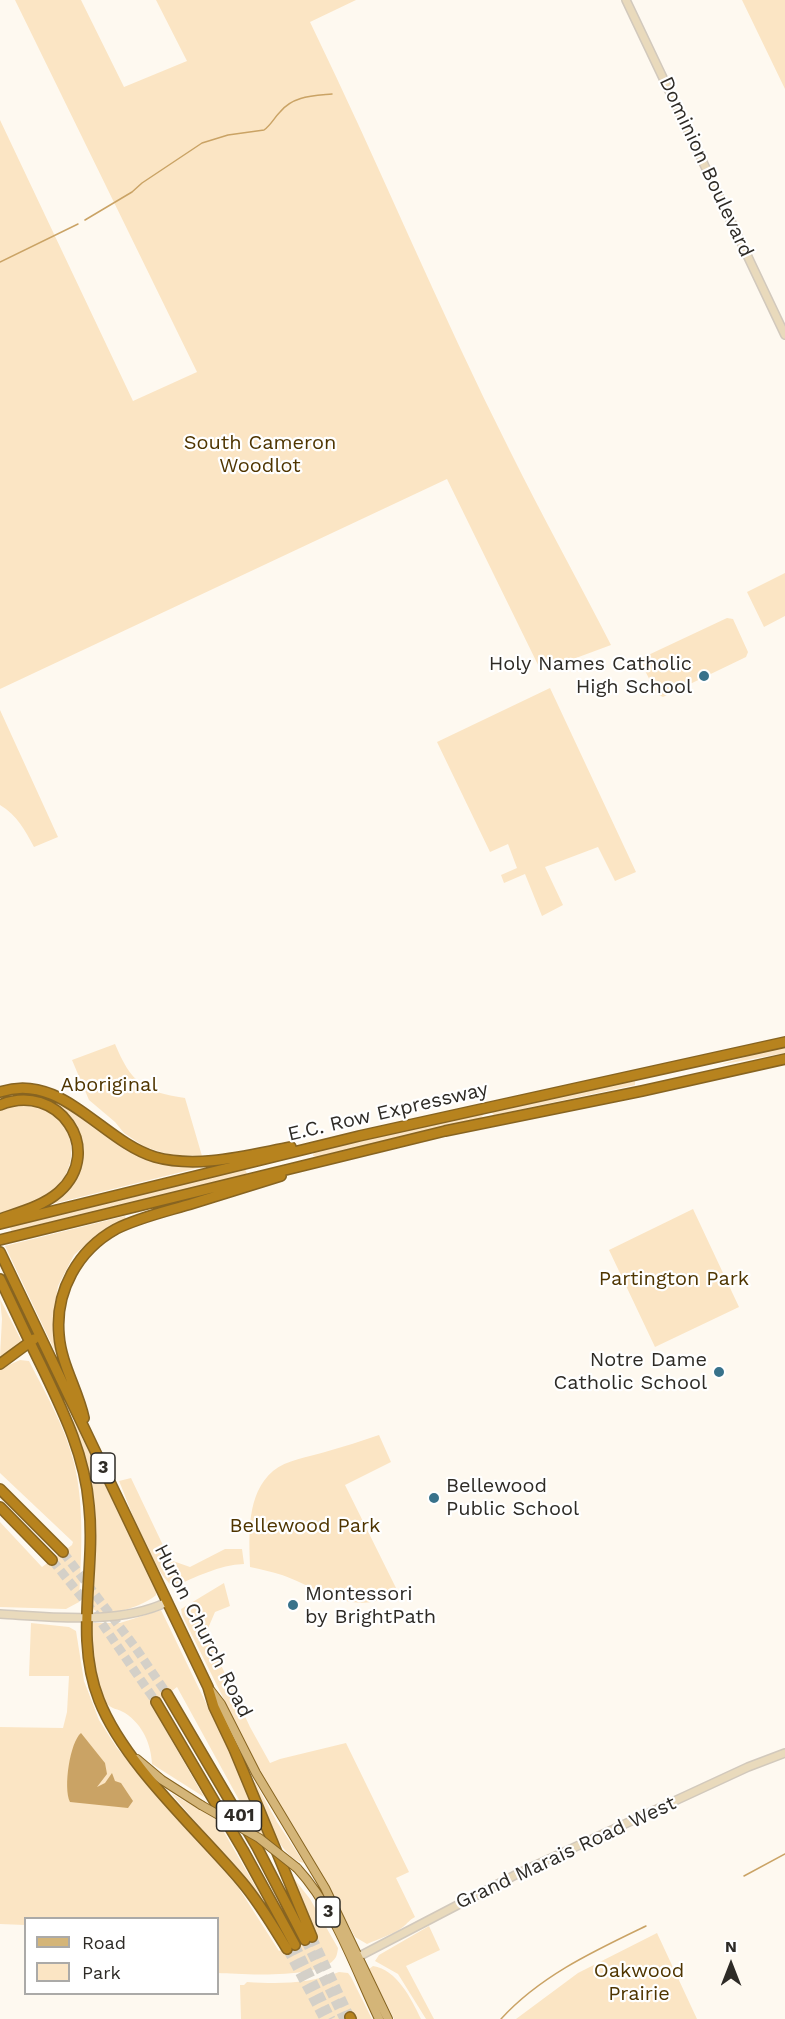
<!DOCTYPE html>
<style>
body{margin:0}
#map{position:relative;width:785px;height:2019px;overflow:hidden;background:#fef9f0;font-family:"Work Sans",sans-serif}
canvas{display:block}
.legend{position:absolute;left:24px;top:1917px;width:195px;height:78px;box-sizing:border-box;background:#fff;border:2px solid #abaaa8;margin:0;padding:8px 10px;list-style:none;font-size:18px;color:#2e2b26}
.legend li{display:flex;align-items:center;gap:12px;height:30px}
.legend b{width:30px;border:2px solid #abaaa8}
.north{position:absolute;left:701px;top:1935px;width:60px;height:60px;-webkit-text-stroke:4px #fff;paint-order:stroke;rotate:0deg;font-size:16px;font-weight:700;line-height:24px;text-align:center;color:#2e2b26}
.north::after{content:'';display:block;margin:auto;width:21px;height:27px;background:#2e2b26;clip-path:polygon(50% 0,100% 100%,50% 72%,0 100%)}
</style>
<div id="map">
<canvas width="785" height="2019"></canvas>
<ul class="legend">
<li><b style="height:8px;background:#d4b578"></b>Road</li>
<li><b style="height:16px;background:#fbe5c4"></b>Park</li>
</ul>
<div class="north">N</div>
</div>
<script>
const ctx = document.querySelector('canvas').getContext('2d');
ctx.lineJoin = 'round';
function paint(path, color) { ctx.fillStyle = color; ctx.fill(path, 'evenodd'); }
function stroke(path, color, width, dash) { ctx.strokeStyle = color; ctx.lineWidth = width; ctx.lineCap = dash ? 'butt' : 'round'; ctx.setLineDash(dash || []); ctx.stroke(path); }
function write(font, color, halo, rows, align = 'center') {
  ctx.font = font + ' "Work Sans",sans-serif'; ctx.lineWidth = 4.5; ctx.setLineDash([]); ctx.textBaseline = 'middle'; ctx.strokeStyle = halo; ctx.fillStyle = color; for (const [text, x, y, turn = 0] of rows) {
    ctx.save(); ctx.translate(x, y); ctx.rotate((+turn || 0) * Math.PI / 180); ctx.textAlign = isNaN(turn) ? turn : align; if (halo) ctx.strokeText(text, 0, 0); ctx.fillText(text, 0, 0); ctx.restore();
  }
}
paint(new Path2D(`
 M15,0H81L124,87L187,61L156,0H356L310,22C379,164 439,310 510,451C542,516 578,580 611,645L541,671L447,479L0,689V120L133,401L197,372Z
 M742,0H785V89Z
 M785,573V616L764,627L747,592Z
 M727,618L733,619L748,652L746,657L663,697L657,694L641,663L644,657Z
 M550,688L636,872L615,881L598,847L545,867L563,905L542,916L525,874L504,883L501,875L517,868L508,844L490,852L437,742Z
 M0,710L58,837L34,847C25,830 17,815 0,805Z
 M115,1044C131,1082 143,1092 185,1098L202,1156L171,1155L145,1147L124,1133L115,1122L89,1100L72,1060Z
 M785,1045V1053L719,1065Z
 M635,1081V1085L494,1115L490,1111L538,1099Z
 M22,1091L53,1098L132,1150L214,1164L48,1205L70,1185L77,1134C51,1107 41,1087 0,1101V1095Z
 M15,1102C23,1103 36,1102 43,1106C47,1107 51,1112 54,1115C79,1135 76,1172 52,1191C38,1203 17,1208 0,1213V1108Z
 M481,1110L484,1114L481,1118L317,1157L313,1156L314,1150Z
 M244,1166L247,1174L12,1232L9,1226Z
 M693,1209L739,1307L655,1347L609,1250Z
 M125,1216L126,1220L97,1235L74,1255L58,1286L53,1319L61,1364L5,1246Z
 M0,1299L21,1340V1344L0,1356L2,1319Z
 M20,1360L29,1361C46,1394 65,1427 74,1463C85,1508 81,1557 79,1602L66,1609L0,1607V1522L42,1567L72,1545L73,1542L0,1473V1369Z
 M74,1421L156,1590V1595C145,1605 105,1620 93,1609L94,1512L86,1467L72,1422Z
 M379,1435L391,1462L345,1485L397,1590C393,1592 389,1596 385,1598C349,1614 314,1586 282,1575C272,1572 261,1569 250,1567C249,1536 246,1494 273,1471C286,1460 309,1457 325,1452C343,1447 361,1441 379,1435Z
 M131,1478L170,1560L190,1567L225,1549H242L244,1564C219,1565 196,1577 173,1587C149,1565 132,1512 119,1481Z
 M224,1583L230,1606L215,1612L206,1633L250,1727L270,1763L280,1759L346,1743L409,1872L396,1878L415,1917C409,1920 408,1923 403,1927C396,1933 376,1940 367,1944L355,1937L315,1863L262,1776L182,1615L181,1609Z
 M161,1610L236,1765L264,1836L255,1829L177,1687L152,1706L204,1797L152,1764C151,1744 143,1725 125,1713C119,1709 110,1709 105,1702C92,1684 91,1647 90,1626L93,1623H120Z
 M31,1623L69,1627L76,1631L84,1681L99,1720L117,1748L238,1887L279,1951L316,1934L289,1872L310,1899L338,1948C338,1949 337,1955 336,1957C323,1980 241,1974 218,1973V1918H26L25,1925L0,1924V1727L63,1728L67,1712L69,1676H29Z
 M255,1782L277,1822L304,1863C279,1860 262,1805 253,1784Z
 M171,1793L217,1820L266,1905Z
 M429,1926L440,1950L406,1966L434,2019H426L398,1974L375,1961L379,1955Z
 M657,1933L697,2019H516L578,1973Z
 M373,1966C397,1970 411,1998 421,2019H394L369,1969Z
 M339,1972L348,1973L351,1977L372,2019H356L354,2015L345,2019H241L240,1985H244L247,1982C280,1984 308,1984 339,1972Z`), '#fbe5c4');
paint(new Path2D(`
 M81,1733L105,1763L107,1774L97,1787L105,1783L112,1773L115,1781L121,1783L133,1801L128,1808L70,1802C63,1788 70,1742 81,1733Z`), '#caa365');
stroke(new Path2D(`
 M85,220L132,192L142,183L202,143L228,135L264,130C271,125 274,118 280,112C293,96 312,96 332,94
 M0,262L78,224
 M744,1876L785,1854
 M501,2019C540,1976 594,1951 646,1926`), '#caa365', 1.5);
stroke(new Path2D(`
 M63,1552L135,1647L167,1694
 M52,1560L96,1615L156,1702
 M312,1937L350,2017
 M305,1940L344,2019
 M295,1945L331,2019
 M287,1949L324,2019`), '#d4d0c8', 9, [9, 4.5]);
const secondary = new Path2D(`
 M626,0L785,335
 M0,1614C52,1617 120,1625 167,1602
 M354,1959L521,1872L748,1767L785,1753`);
const primary = new Path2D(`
 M211,1691L221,1704L256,1773L325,1888L388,2019
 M137,1759L162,1780L201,1805
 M297,1868C335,1909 355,1969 379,2019`);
const highway = new Path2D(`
 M0,1092C61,1071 102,1141 155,1157C198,1169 248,1155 291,1147
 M0,1105C58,1081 106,1150 59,1192C43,1206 20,1212 0,1219
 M0,1224L359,1136L785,1042
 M0,1240L445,1131L642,1091L785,1059
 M0,1252L208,1687L214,1707L234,1749L312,1937
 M0,1279C14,1308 27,1337 41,1365C63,1411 85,1455 89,1506C96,1571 74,1637 99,1700C124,1764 196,1828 241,1881C259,1902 273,1926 287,1949
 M0,1364L34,1339
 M84,1418C78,1390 61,1364 59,1335C55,1291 78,1250 116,1229C140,1217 168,1211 194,1203C223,1194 252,1185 281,1176
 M0,1489L63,1552
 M0,1507L52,1560
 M167,1694L257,1847L305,1940
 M156,1702L243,1850L295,1945
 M350,2017L351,2019`);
stroke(secondary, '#d2c9bc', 10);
stroke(primary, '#876421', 10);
stroke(highway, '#876421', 12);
stroke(secondary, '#e9dabc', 7);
stroke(primary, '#d4b578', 8);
stroke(highway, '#b7831e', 9);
const primaryBridge = new Path2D(`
 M201,1805L259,1838L297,1868`);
stroke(primaryBridge, '#876421', 10, []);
stroke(primaryBridge, '#d4b578', 8);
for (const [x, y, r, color] of [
 [704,676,6,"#38728b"],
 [719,1372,6,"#38728b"],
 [434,1498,6,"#38728b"],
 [293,1605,6,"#38728b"]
]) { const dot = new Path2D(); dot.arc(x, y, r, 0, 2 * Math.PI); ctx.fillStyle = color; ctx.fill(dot); stroke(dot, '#fff', 2); }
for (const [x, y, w] of [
 [103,1468,24],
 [239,1816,45],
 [328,1912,24]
]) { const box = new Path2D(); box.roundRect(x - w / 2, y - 15, w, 30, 4.5); ctx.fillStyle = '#fff'; ctx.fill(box); stroke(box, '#2e2b26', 1.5); }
write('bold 18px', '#2e2b26', null, [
 ["3",103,1468],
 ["401",239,1816],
 ["3",328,1912]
]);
write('20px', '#2e2b26', '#fff', [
 ["Dominion Boulevard",706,167,65],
 ["E.C. Row Expressway",388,1112,-13],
 ["Huron Church Road",203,1631,63],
 ["Grand Marais Road West",566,1853,-25]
]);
write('20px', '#4f3500', '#fff', [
 ["South Cameron",260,443],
 ["Woodlot",260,466],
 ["Aboriginal",109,1085],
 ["Partington Park",674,1279],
 ["Bellewood Park",305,1526],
 ["Oakwood",639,1971],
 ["Prairie",639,1994]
]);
write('20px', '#2e2b26', '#fff', [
 ["Holy Names Catholic",692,664],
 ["High School",692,687],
 ["Notre Dame",707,1360],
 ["Catholic School",707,1383],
 ["Bellewood",446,1486,"left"],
 ["Public School",446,1509,"left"],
 ["Montessori",305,1594,"left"],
 ["by BrightPath",305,1617,"left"]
], 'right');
</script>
